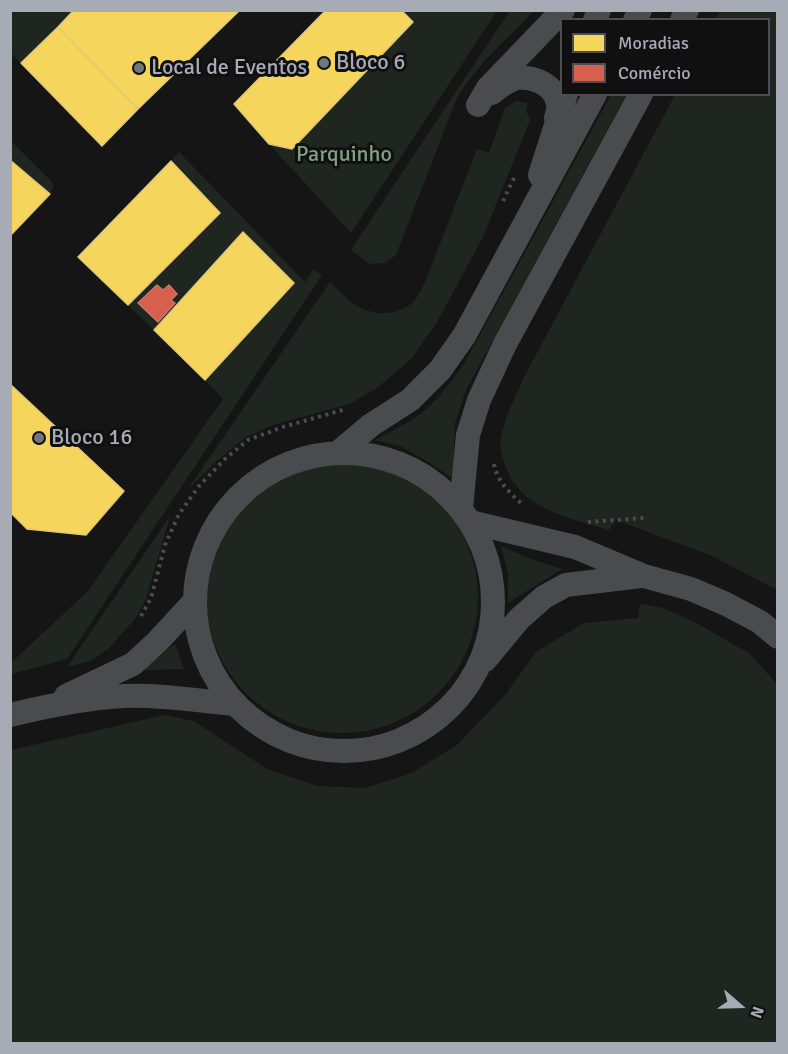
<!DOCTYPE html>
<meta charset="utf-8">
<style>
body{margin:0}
#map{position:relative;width:788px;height:1054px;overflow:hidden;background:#151516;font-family:Signika,sans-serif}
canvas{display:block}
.frame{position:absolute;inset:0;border:12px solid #a7abb6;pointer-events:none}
.legend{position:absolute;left:560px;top:18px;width:210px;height:78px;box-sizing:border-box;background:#101011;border:2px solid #4c4e53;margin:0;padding:8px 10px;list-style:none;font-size:18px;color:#a7abb6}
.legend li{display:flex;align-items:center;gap:12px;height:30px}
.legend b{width:30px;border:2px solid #4c4e53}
.north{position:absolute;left:710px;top:976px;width:60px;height:60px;-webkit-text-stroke:4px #101011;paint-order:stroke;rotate:110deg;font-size:16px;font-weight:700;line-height:24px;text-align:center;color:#a7abb6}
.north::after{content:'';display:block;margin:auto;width:21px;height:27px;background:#a7abb6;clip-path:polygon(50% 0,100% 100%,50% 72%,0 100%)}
</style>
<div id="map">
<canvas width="788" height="1054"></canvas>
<div class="frame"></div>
<ul class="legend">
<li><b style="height:16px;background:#f6d55c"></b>Moradias</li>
<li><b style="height:16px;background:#d6604d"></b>Comércio</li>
</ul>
<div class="north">N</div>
</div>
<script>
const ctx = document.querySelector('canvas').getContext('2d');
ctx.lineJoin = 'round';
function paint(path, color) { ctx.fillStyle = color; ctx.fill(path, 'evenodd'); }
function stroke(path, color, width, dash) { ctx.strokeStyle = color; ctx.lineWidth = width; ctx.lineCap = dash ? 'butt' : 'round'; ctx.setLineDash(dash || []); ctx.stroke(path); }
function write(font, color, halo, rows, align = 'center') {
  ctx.font = font + ' Signika,sans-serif'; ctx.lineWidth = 6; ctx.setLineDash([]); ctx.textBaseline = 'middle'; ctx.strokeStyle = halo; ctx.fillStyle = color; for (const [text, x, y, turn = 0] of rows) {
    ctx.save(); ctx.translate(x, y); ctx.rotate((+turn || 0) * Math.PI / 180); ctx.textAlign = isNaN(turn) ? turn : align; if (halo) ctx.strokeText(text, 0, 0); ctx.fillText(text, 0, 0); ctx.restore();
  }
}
paint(new Path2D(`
 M510,10L534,11C507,39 475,66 456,100L396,255L385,263L370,264L351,250Z
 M10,11L11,10L73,11L21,63L11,54Z
 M401,11H497L351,233L269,144L292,149L413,23Z
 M720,11H777V590L712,556L616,520L609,530C571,518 524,511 507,470C503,460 499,449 501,439C504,418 515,398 523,379L675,95L768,94V20L715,19Z
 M611,95H626L466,390L455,423L454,451L458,482L425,460L400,446L375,440C391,432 406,424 420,414C438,401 451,381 464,364Z
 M516,101L528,103L526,110L530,120L483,237L436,324L411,359L377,388L349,404L273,425L246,437L218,460L188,489L330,282C337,289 344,296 351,302C369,316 396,318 413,302C418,297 422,288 425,282L477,149L489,153L505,108Z
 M10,140L52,182L53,187L50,194L11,160Z
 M179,152L305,282L313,270L322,275L67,659L11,674V663L88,591L223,399L205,380L243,232L154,330L128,305L220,213L171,161Z
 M206 597a136 136 0 1 1 272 0a136 136 0 1 1-272 0Z
 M170,516L146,599L135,619L108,649L90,661L67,667Z
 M501,546L531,559L562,569L508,603V574Z
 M640,604L663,608L698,624L750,654L777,684V1043H11V750L165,715L194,721L267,769L317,786L365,788L412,773L457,745L505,695L536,652L584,623L638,618Z
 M175,644L184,669L143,670Z`), '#1f2620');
const homes = new Path2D(`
 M74,10H240L138,109L58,27Z
 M326,10H401L413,22L292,149L269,144L234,104Z
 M58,27L138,109L102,146L21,63Z
 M10,160L50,194L10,236Z
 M171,161L220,213L128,305L78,257Z
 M243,232L294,283L205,380L154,330Z
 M10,384L124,491L86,535L27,529L10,512Z`);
paint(homes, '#f6d55c');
stroke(homes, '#dec877', 1.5);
const shops = new Path2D(`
 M157,285L163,290L169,285L177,294L171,300L175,303L158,322L138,303Z`);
paint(shops, '#d6604d');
stroke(shops, '#c8766c', 1.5);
stroke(new Path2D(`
 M503,201L514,178
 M494,464C497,482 511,494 524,506
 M588,522L645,518
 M141,616L151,598L165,545L179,514L199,486L225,459L248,440L283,427L346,409`), '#4b4c50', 4, [3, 4.5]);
stroke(new Path2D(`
 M595,20L599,10
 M635,20L640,10
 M682,20L687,10
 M492,93C499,87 508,80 517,78C534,76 555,85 558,104C559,108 557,114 556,118
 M478,105L488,88L563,10
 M540,175L566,94
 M339,452L371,425L410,400L440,370L464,336L595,94
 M195 602a149 149 0 1 1 298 0a149 149 0 1 1-298 0Z
 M461,508L468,435L479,400L505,344L641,94
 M470,522L575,547L644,576L691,589L726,604L760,622L778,637
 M485,660L519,619L544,597L566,585L641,576
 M66,696L133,664L157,642L194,602
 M10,715C47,706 86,698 124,696C160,694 197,701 234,704`), '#4a4b4e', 24);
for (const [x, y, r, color] of [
 [324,63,6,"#74767e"],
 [139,68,6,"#74767e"],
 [39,438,6,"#74767e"]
]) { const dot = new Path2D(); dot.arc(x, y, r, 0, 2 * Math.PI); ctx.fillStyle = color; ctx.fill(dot); stroke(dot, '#101011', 2); }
write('22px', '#a7abb6', '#101011', [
 ["Bloco 6",336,63],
 ["Local de Eventos",151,68],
 ["Bloco 16",51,438]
], 'left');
write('22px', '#7fa083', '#101011', [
 ["Parquinho",344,155]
]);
</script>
